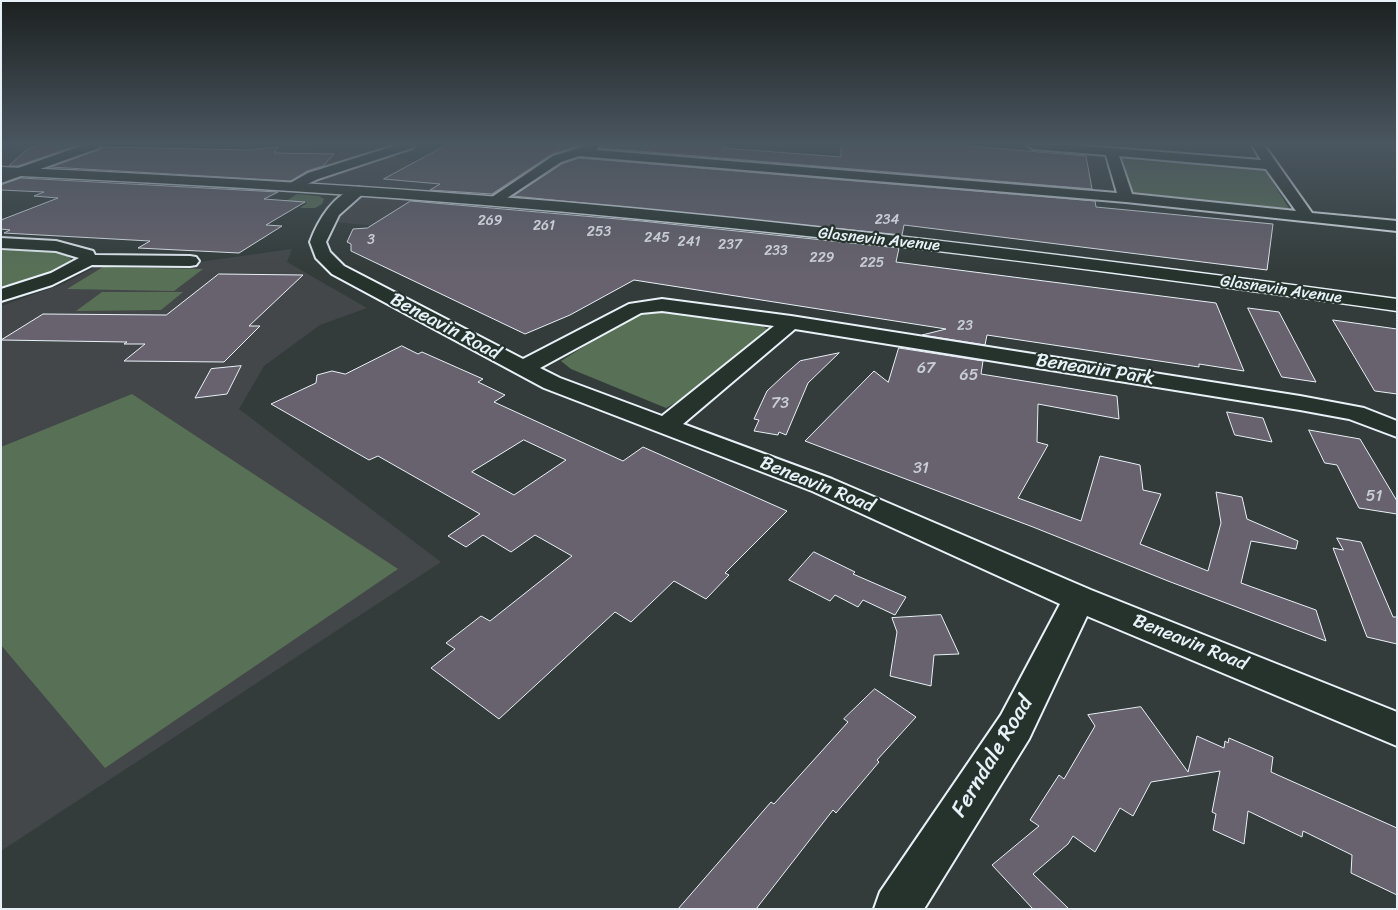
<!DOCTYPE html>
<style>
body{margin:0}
#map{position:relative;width:1398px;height:910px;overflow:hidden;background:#333c3a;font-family:Sriracha,sans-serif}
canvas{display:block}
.frame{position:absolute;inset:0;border:2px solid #e8f1f8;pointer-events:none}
</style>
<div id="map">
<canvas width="1398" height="910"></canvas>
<div class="frame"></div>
</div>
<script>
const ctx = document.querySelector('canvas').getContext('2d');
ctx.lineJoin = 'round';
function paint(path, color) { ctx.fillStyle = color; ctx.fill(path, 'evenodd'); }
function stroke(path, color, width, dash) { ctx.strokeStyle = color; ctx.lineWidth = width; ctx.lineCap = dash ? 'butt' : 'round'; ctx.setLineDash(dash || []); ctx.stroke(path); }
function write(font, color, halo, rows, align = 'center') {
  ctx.font = font + ' Sriracha,sans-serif'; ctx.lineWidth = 4.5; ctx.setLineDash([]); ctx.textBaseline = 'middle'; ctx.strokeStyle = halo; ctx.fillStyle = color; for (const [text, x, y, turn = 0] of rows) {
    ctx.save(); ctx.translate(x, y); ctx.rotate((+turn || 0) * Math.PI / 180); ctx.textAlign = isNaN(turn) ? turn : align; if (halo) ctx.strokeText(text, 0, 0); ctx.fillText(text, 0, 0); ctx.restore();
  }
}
paint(new Path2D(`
 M219,149L369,153L391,155L417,163L532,171L436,232L326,221L357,193L163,179Z
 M292,249L287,262L367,308L320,325L264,366L239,409L441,562L1,851V306L63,284L99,265L184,264Z`), '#434749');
paint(new Path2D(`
 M1120,156L1264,168L1290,210L1130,195Z
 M297,194L319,196L324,199L322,204L315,208H300L307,203L286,201Z
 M1,247C16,248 68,245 72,262L57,272L1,288Z
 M103,267L203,269L174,291L67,289Z
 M102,292H183L161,310L76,311Z
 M651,307L748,320L762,325L770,332L707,385L666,408L571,369L561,361L642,310Z
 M132,394L398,569L105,768L1,645V447Z`), '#587156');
const building = new Path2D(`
 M40,145H79L18,166H9L26,150Z
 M447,145H583L552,154L492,194L430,190L440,184L384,179Z
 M599,145H726L723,148L841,157V145H957L1086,156L1092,189L600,148Z
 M102,147L249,150L278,147L274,153L334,154L323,166L307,171L291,181L50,167Z
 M579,158L1095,201L1096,207L1273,224L1267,270L904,225L902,235L513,196L562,164Z
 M21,178L278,192L264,199L305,202L266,225L282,226L239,253L138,248L150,241L4,233L10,230L1,229V220L58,198L34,196L44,192L1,190V185Z
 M411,201L641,221L899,248L896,262L1216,303L1244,371L1199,364V367L987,335L985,345L922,335L946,329L634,280L570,315L525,334L351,251V244L347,242L353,229L367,228Z
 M219,274L303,275L249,326H260L224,362L124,361L145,344H124L127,342L1,340L43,314L166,315Z
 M1248,308L1279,312L1316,382L1282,377Z
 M1333,320L1397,329V394L1375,391Z
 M402,346L418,354L422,352L483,379L478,382L505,395L494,402L623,461L643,447L787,511L725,573L729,575L706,599L674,581L631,622L615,612L499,719L431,668L455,649L446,643L481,616L490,621L572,556L535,535L511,552L483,535L466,547L448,536L480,514L378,456L369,460L271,404L316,383L317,375L332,371L345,374ZM524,440L566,460L514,495L472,472Z
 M899,348L983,361L981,374L1117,396L1119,419L1038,404L1037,442L1048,445L1018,498L1081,521L1100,456L1140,465L1143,490L1161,494L1140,544L1208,571L1221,523L1216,492L1242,497L1247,519L1298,541L1296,549L1251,541L1241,583L1316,610L1326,641L1168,581L1033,527L805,441L874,371L888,382Z
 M839,353L808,383L786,435L779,432L778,435L754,431L759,420L754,419L767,391L783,376L800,361Z
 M241,366L227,394L195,398L211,369Z
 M1227,412L1263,418L1272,442L1235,435Z
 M1309,430L1360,439L1397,501V514L1359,508L1337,465L1325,463Z
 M1337,538L1361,542L1393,617H1397V644L1367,637L1333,548L1343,550Z
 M814,552L855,572L853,574L906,597L895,615L863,600L858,607L835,595L830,601L789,580Z
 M941,615L959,654L934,655L931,686L890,676L897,632L892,618Z
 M875,689L916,717L877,760L879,762L836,813L833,810L756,909H678L771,802L774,804L848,722L844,719Z
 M1141,707L1188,772L1197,736L1224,748L1225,741L1228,743L1229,738L1273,757L1271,772L1397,828V895L1351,873L1352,855L1303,831L1302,837L1248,811L1244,844L1213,830L1216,814L1212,812L1220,771L1151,782L1133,816L1120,808L1095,852L1073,836L1068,844L1033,874L1069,909H1033L992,865L1039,826L1030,820L1059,775L1064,779L1095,726L1088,715Z`);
paint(building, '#67626d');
stroke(building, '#e8f1f8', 1);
const minor = new Path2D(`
 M84,145H101L99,148L1,183V174Z
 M397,145H414L412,148L318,179L297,189H287L285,186L308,173Z
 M588,145H597L599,147L596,150L1117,193L1106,155L1033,149L1027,145H1073L1261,160L1252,145H1264L1312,213L1397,221V231L1126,202L579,156L561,162L498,204H488L486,201L553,156ZM1119,156L1266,169L1296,211L1132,194Z
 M359,187L366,191L339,215L326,242L330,252L344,266L523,359L629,304L662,299L791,316L1300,396L1364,408L1397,421V437L1349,419L1300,410L795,329L683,424L832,479L1091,590L1397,712V746L1087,616L1029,739L924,909H874L880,892L1001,715L1060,604L812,491L544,388L332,274L316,258L310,242C318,220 334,193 359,187ZM662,311L774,326L662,416L560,378L540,368L641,313Z
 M1,238L56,241L93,251L95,255L190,256L196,257L199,261L196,265L190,266L92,265L52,285L1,301V289L51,273L79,258L56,251L1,248Z`);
const secondary = new Path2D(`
 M1,167C215,177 428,189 641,209C894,233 1145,265 1397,299V311C1145,276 894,243 641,219C428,198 215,185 1,175Z`);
stroke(minor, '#e8f1f8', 4);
stroke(secondary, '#e8f1f8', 3);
paint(minor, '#26332d');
paint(secondary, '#26332d');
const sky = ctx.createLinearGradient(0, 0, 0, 272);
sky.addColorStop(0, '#1c2120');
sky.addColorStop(0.53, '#4a5660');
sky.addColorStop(1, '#4a566000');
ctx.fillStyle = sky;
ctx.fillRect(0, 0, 1398, 272);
write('14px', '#c8cdd5', null, [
 ["234",887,220],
 ["269",490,221],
 ["261",544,226],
 ["253",599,232],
 ["245",657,238],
 ["3",371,240],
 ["241",689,242],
 ["237",730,245],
 ["233",776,251],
 ["229",822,258],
 ["225",872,263],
 ["23",965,326]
]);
write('16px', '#e8f1f8', '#26332d', [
 ["Glasnevin Avenue",879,240,6],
 ["Glasnevin Avenue",1281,290,8]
]);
write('16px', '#c8cdd5', null, [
 ["67",926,369],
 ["65",969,376],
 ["73",780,404],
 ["31",921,469],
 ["51",1374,497]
]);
write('19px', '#e8f1f8', '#26332d', [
 ["Beneavin Road",445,327,28],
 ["Beneavin Park",1095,370,9],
 ["Beneavin Road",817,485,22],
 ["Beneavin Road",1190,643,22]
]);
write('22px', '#e8f1f8', '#26332d', [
 ["Ferndale Road",993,757,-59]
]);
</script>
